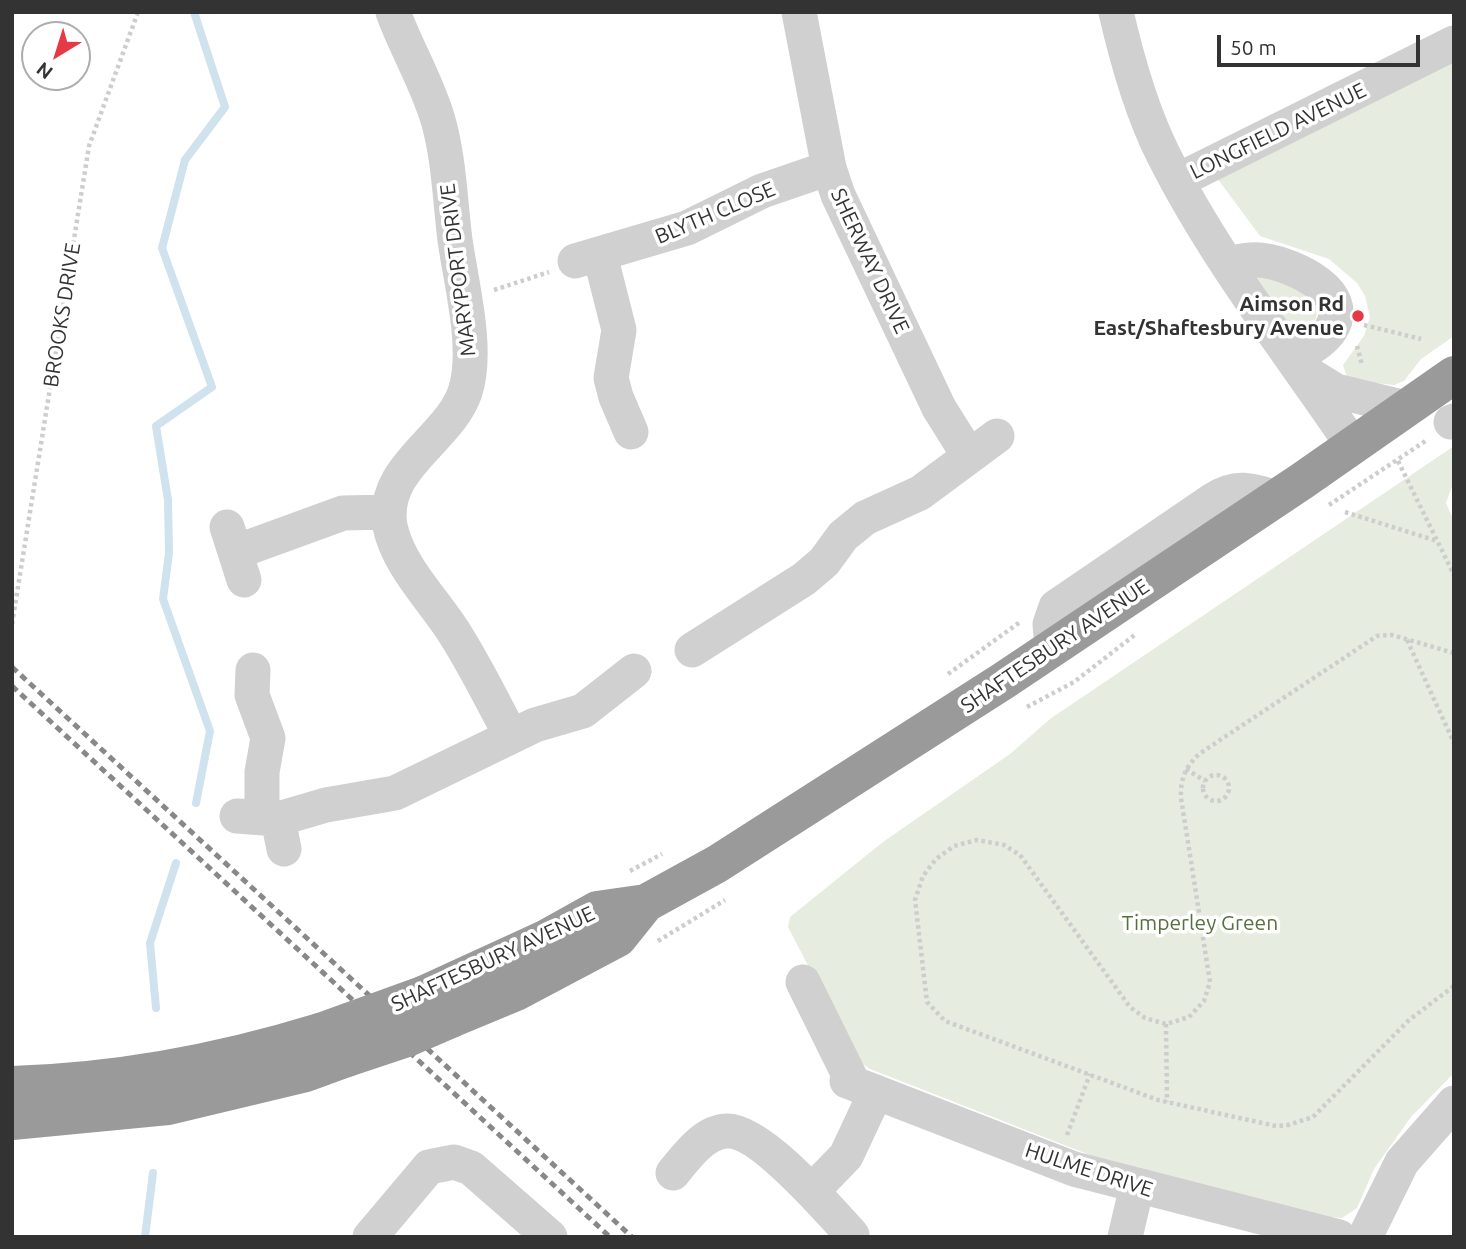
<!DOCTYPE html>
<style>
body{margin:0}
#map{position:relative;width:1466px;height:1249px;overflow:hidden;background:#fff;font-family:Ubuntu,sans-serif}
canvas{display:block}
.frame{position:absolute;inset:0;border:14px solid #333;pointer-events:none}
.north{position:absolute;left:21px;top:21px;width:70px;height:70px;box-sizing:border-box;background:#fff;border:2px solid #adadad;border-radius:50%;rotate:218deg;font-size:19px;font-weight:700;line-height:28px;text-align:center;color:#333}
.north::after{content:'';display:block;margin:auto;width:24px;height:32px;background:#e63946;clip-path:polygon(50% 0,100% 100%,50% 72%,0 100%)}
.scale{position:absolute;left:1217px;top:35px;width:203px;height:32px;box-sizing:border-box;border:4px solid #333;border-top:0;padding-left:9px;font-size:21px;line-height:24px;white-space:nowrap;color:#333;-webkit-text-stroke:5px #fff;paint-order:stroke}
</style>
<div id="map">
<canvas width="1466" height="1249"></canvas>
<div class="frame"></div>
<div class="north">N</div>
<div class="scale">50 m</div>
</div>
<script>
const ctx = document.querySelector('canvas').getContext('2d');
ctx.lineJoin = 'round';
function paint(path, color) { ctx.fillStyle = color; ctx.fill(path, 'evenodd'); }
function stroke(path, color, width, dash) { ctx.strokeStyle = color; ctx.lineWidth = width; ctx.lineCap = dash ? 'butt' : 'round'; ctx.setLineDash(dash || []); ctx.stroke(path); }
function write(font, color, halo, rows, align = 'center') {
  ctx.font = font + ' Ubuntu,sans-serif'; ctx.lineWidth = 7; ctx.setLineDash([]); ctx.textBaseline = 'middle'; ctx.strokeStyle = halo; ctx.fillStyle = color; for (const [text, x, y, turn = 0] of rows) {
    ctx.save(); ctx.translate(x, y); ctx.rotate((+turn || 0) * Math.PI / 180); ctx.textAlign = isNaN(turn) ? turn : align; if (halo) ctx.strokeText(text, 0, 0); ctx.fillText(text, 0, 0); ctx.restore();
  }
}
paint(new Path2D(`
 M1454,55V336L1421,359L1404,381L1394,385L1348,380L1343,365L1364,336L1370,317L1365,296L1357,283L1329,259L1260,236L1217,178Z
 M1260,272L1314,296C1320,316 1317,322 1301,335L1292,330L1258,278Z
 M1454,446V481L1446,503L1454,521V1073L1411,1117L1374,1169L1357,1208L1342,1218L1330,1217L1100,1159L870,1069L858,1061L788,927L790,917L883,842L1010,754L1050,719Z`), '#e6ecdf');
stroke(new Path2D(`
 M194,12L225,107L185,160L162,248L212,387L156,426L168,500L169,553L163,599L210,731L196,803
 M156,1008L150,943L176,863
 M145,1237L153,1173`), '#cfe2ee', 8);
stroke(new Path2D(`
 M494,290L549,272
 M1364,325L1421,339
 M1357,346L1362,365
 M1398,461L1454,575
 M1329,505L1427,440
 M1345,512L1437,541
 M12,624L89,146L138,12
 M1407,640L1454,743
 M1454,653L1392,635L1377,636L1199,754C1186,767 1180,778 1181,798L1210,982L1204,1001L1189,1017L1166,1024L1145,1018L1130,1007L1020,855L1004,845L977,840L954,846L936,859L923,876L915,900L927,1002L945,1021L1158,1100L1276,1126L1288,1125L1313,1117L1409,1020L1454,986
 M948,674L1020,622
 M1027,707L1074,682L1136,634
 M1186,769L1205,781
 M1203 788a13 13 0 1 1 26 0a13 13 0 1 1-26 0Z
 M630,871L662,854
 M658,941L725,900
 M1166,1024L1167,1102
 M1067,1135L1090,1074`), '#cdcdcd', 4.5, [3.5, 3.5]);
stroke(new Path2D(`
 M393,12C406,48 427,82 438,120C449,158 450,200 455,240C461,283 479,350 465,392C449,440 380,467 390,526C398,566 434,600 455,634C476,667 493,702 511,736
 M799,12L829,168L838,195L939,408L969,456
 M1116,12C1127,60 1141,110 1163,154C1215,258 1288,350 1353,446
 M1177,181L1454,43
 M600,255L619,330L611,378L616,397L631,432
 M575,261L687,228L762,191L829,168
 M1229,263C1242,261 1254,258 1267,261C1294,266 1354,292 1331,329C1322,343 1306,350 1293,359
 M1305,372L1336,391L1406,408
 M1451,422L1454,421
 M227,527L244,580
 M236,552L343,513L389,512
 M1052,649L1050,624L1056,607L1213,500C1236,485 1251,490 1277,498
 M692,650L804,579L824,562L843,536L865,518L920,493L997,436
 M253,670L252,695L268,738L262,772V818
 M237,816L278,819L326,805L395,793L535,725L583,711L634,671
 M278,819L284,849
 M803,982L853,1083
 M847,1081L1074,1169L1339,1237
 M673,1173C686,1157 704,1132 726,1131C759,1128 830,1211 852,1235
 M812,1191L846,1156L876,1092
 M370,1237L429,1167L454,1162L471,1168L550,1237
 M1125,1237L1137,1186
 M1365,1237L1402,1162L1454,1103`), '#d0d0d0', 35);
stroke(new Path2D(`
 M425,994L545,939L597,910L646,903L717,864L1003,681L1302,481L1454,375
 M451,1019L516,992L618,938L646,903
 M12,1085C117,1082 219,1063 320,1032
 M12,1121L168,1106L306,1073L347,1058`), '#9a9a9a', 38);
stroke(new Path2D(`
 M12,667L632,1237
 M12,686L610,1237`), '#888', 5, [7, 5]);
stroke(new Path2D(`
 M320,1032L425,994
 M347,1058L407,1038L451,1019`), '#9a9a9a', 38);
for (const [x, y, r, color] of [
 [1358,316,7,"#e63946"]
]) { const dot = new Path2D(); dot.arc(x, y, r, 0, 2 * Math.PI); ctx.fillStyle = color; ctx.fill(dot); stroke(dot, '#fff', 2.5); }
write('21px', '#333', '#fff', [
 ["LONGFIELD AVENUE",1278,131,-26],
 ["BLYTH CLOSE",715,213,-23],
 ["SHERWAY DRIVE",870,261,65],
 ["MARYPORT DRIVE",458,270,-97],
 ["BROOKS DRIVE",62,315,-81],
 ["SHAFTESBURY AVENUE",1055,646,-34],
 ["SHAFTESBURY AVENUE",493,959,-25],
 ["HULME DRIVE",1089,1170,18]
]);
write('bold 21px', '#333', '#fff', [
 ["Aimson Rd",1344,304],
 ["East/Shaftesbury Avenue",1344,328]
], 'right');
write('21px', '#56703f', '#fff', [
 ["Timperley Green",1200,923]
]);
</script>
